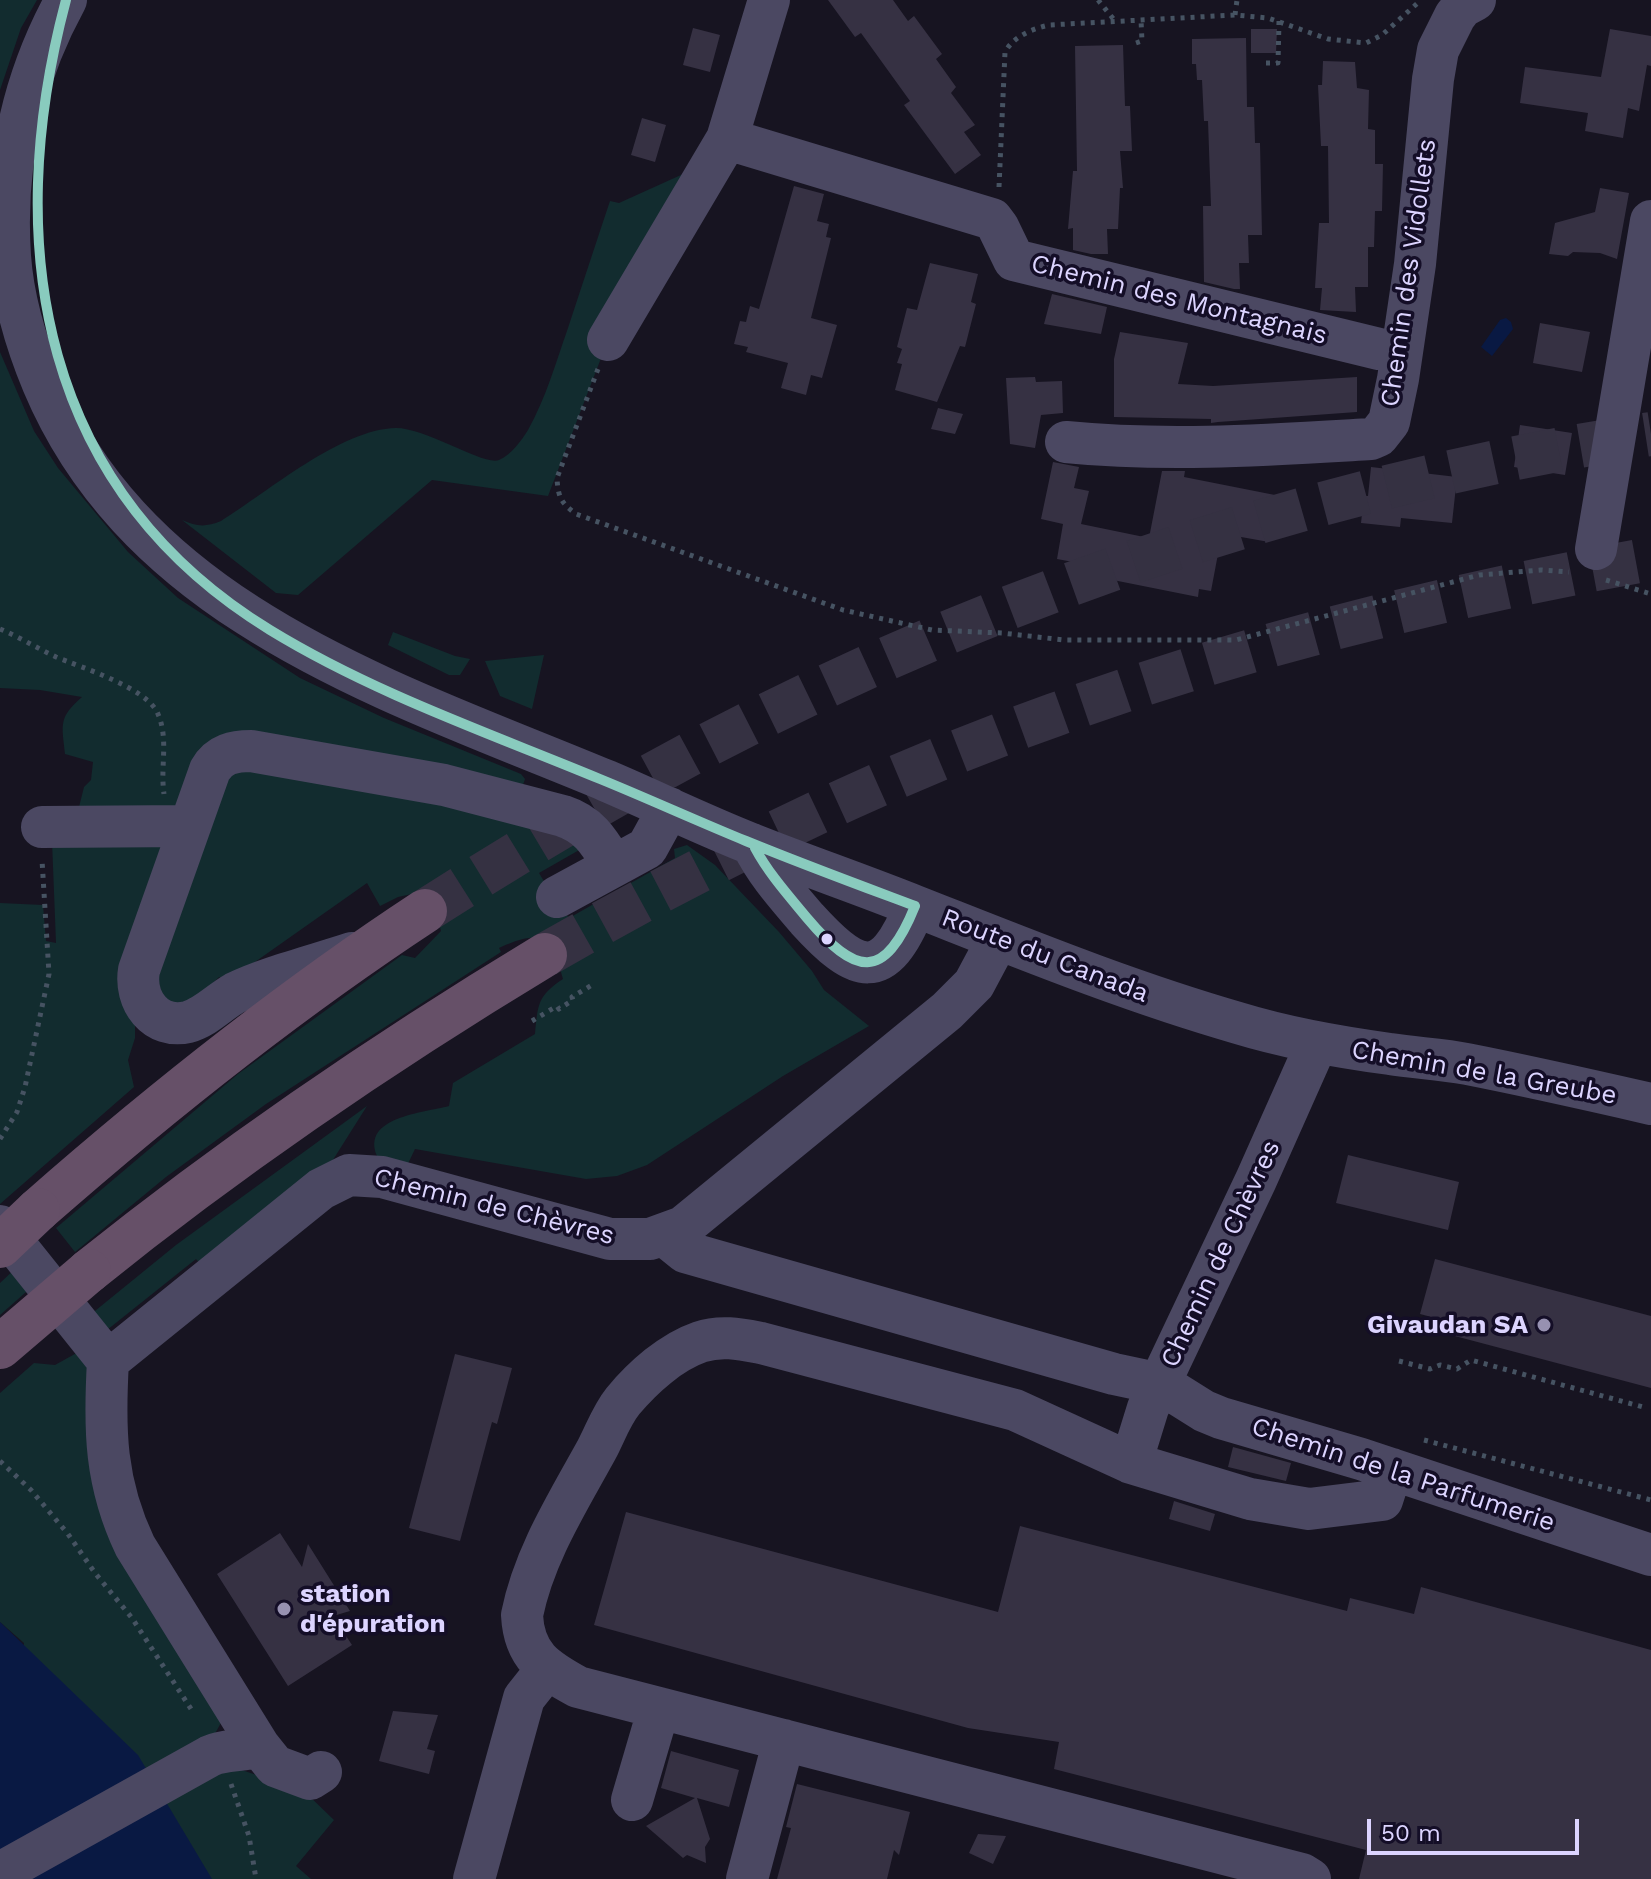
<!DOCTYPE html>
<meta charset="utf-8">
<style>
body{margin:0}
#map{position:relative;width:1651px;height:1879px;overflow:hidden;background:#171421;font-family:"Work Sans",sans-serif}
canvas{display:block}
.scale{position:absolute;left:1367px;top:1819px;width:212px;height:36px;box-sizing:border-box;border:4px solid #dcd4ff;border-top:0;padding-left:10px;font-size:24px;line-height:28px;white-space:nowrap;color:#dcd4ff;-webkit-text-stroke:6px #140e27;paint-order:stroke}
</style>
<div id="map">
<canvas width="1651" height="1879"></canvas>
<div class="scale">50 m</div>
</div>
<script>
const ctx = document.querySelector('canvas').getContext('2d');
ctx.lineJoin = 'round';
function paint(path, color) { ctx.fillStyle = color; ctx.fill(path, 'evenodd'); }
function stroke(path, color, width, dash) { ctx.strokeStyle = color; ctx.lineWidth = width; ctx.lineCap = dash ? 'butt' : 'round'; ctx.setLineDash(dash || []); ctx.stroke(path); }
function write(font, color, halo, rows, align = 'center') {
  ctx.font = font + ' "Work Sans",sans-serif'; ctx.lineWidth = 7; ctx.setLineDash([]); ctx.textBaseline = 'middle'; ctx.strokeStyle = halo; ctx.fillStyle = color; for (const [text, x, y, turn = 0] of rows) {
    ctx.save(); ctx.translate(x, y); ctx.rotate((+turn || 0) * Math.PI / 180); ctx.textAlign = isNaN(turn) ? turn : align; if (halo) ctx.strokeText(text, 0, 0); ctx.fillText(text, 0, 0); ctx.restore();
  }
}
paint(new Path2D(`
 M0,0H37L21,28L0,90Z
 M703,165L608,340L548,496L432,480L298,595L276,593L182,520C197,527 206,527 221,521C269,491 341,429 396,428C426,428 484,466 499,460C511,455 521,441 528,430C546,398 556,362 568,328C582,285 596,243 610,201L619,203Z
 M0,352L34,431L58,468L128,552L178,598L300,678L384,718L521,774L525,779L523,785L251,736L173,815L78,811L84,787L91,780L93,762L65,754C62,724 58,718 82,697L40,690L0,688Z
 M393,632L455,656L470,659L460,675H449L388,645Z
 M544,655L532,709L500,696L485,661Z
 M231,765L437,798L588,845L539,873L545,883L541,886L559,918L567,915L569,918L675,858L674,849L687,845L715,865L779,932L812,971L824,990L869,1026L783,1076L647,1165L617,1176L586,1179L415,1149L405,1170L377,1156C361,1117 423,1113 449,1106L453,1083L535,1034C538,1005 537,996 563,979C560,970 558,955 553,948C539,929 515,941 499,948L501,952L266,1104L166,1177L75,1252L56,1228L238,1074L402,955L415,958L441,931L436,912L421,892L398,897L380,906L367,883L228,981L219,977L190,1006L177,1010L153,992Z
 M52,841L163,844L135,1020V1038L128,1060L134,1087L0,1204V903L43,905L46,941L56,943Z
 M367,1106L331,1163L206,1270L196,1259L107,1330L90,1315L176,1245Z
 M18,1266L34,1285L0,1315V1283Z
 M82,1350L91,1370L97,1470L228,1710L206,1750L218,1762L304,1791L334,1820L296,1866L311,1879H0L24,1643L0,1622V1393L34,1363L55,1365Z`), '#122c2f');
paint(new Path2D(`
 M1506,318L1511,322L1513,329L1492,356L1481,347L1500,320Z
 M0,1622L138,1755L212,1879H0Z`), '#091943');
paint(new Path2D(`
 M828,0H893L908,21L914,16L942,54L936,59L956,87L951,93L975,125L964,132L981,155L955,174L904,105L910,101L861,33L855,37Z
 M693,28L720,35L710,72L683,65Z
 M1251,29H1277L1276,53H1251Z
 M1610,29L1651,36V66L1647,65L1639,111L1628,108L1623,138L1585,131L1588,113L1520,103L1525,67L1601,77Z
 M1246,38L1247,107H1254L1255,143H1260L1262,235H1248L1249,263H1239L1240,289H1234L1204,282L1203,206H1211L1208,121H1204L1202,80H1197L1196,64H1192V39Z
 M1123,45L1125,106H1130L1132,151H1120L1123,188H1120L1118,229H1107L1108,254H1091L1073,250V228L1068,229L1073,171H1077L1075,46Z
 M1323,61L1355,62L1357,88L1369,90L1368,129L1375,130V164H1383L1382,211H1375L1374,247H1368V287H1355L1356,312L1320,310L1322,288H1315L1319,223H1329L1328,146H1321L1318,85H1322Z
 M642,118L666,125L655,162L631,155Z
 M794,186L824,194L817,221L829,224L826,237L831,238L811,318L837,325L822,378L811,375L806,395L781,388L788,363L746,352L748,347L734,344L740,321L746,322L750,306L759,309Z
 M1600,188L1629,193L1617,259L1600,253L1573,252L1568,256L1549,254L1555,223L1595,212Z
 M930,263L978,274L971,302L976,304L965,347L960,346L937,402L895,390L902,364L897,363L902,349L897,347L907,308L917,310Z
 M1052,294L1107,307L1101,334L1044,324Z
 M1540,323L1590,332L1582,372L1533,363Z
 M1120,332L1188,343L1178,384L1213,386L1357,377V412L1218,422L1211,423V419L1114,417V359Z
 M1035,377L1036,382L1062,381L1063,413L1041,415L1035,448L1010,444L1006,378Z
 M938,408L963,414L955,434L931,429Z
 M1520,425L1572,433L1565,475L1514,467Z
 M1053,462L1079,467L1074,488L1089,491L1081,524L1149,538L1162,471H1185L1184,477L1285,497L1279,534L1270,533L1269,542L1230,535L1229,540L1221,538L1211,591L1199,589L1198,597L1108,579L1111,569L1057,559L1063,524L1041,519Z
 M1371,467L1457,477L1452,523L1401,518L1400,527L1361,523L1364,496H1368Z
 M1348,1155L1459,1182L1448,1230L1336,1203Z
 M1435,1259L1651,1316V1388L1436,1331L1439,1319L1420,1314Z
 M455,1354L512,1368L497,1424L492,1422L460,1541L409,1528Z
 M1233,1447L1291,1463L1286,1481L1228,1467Z
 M1174,1501L1215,1514L1210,1531L1169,1519Z
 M626,1512L998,1612L1020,1526L1347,1611L1350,1598L1414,1614L1421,1587L1651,1650V1879H1359L1366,1850L1054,1769L1059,1742L968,1728L594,1625Z
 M280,1533L302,1567L308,1544L350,1611L333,1616L352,1645L288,1686L217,1574Z
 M393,1711L438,1715L427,1749L435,1751L429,1774L379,1761Z
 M671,1751L739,1770L729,1807L697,1798L710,1839L705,1847L706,1863L687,1855L683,1858L646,1826L695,1798L661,1788Z
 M797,1784L910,1812L899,1855L894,1850L887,1879H777L791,1828L786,1827Z
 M978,1834L1006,1836L993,1864L969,1853Z`), '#363143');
stroke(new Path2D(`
 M425,911C513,855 602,801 694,752C991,595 1319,485 1651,434
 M545,955C707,862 877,778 1054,715C1248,645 1447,595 1651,559`), '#353142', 44, [44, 22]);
stroke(new Path2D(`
 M1098,0L1115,21
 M1235,15L1237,0
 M1136,43L1142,41L1141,20
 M1266,63H1278L1279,21
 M999,187L1005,52C1014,36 1032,29 1049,25L1235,15L1268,18L1328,39L1366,43L1382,35L1421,0
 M598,369L557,478C558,497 561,503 576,514L843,610L932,630L1002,633L1064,640H1236L1479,575L1541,570L1569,572
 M1606,580L1651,594
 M0,629C19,637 37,648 56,657C80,667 148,688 158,714C169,740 160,766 164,794
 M532,1021L557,1006L559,1009L573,1000L572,997L592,985
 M0,1139L17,1112L25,1087L49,974L42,860
 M1399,1361L1430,1369L1440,1365L1457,1369L1471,1360L1643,1407
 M1424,1440L1651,1500
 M0,1461L31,1490L68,1534L95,1573L132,1618L193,1712
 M231,1784L249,1836L256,1879`), '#465362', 5, [4, 6]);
stroke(new Path2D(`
 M66,0C22,80 4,165 10,256C13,301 26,343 43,384C140,615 396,693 607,781C654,801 701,824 749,843C804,865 860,884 915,906C1022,948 1127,991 1238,1023C1287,1038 1338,1047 1390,1054C1415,1058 1441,1059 1467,1064C1528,1076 1590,1090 1651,1104
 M727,139L992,219L998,227L1014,260L1379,349
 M608,340L727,139L769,0
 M1066,442C1168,452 1268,445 1371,439L1378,436L1389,422L1398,379L1415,264L1433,79L1438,50L1455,16L1462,7L1475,0
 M1596,549L1651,221
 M42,827L189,826
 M752,844C768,875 785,893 807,919C857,974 884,984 915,906
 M557,897L614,866
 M352,953C316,965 268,977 235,993C219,1002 206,1017 188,1022C155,1030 134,1000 139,970L210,770C219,754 234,751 251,751L444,785L563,816C590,825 599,842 614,866L647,848L669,808
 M0,1226L108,1361
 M664,1235L685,1252L1114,1374L1161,1384L1204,1411L1221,1418L1361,1459L1651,1555
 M1131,1463L1148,1408L1256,1180L1317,1043
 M321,1772L310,1779L275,1766L259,1746L135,1546C105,1483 104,1430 108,1361L321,1189L349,1175L382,1177L610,1239H650L683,1227L947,1011L974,984L998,939
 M632,1800L659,1708
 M0,1873L210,1756C225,1749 243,1752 259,1746
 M474,1879L524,1698L547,1669
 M747,1879L784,1740
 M1310,1879L1302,1874L578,1687C545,1669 524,1656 522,1615C534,1555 568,1502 597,1449C606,1432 611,1416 623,1401C643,1377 671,1352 700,1342C721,1335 740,1339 761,1343L1015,1410L1131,1463L1250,1499L1309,1509L1382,1500L1392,1469`), '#4b4862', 42);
stroke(new Path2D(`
 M38,1210C161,1102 288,1001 425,911
 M89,1271C233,1155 386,1051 545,955`), '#665068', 44);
stroke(new Path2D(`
 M0,1246L38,1210
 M0,1347L89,1271`), '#665068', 44);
stroke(new Path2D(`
 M66,0C0,248 42,490 270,630C373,693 489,733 600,779C649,799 697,821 746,841C802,864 859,885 915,906
 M755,848C769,874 788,895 807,918C855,975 884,983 915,906`), '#89cbbe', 10);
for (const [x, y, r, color] of [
 [827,939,7,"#dcd4ff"],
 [1544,1325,8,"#9791b1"],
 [284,1609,8,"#9791b1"]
]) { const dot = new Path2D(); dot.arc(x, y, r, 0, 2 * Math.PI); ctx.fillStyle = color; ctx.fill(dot); stroke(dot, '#140e27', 3); }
write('26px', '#dcd4ff', '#140e27', [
 ["Chemin des Vidollets",1409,273,-82],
 ["Chemin des Montagnais",1179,300,14],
 ["Route du Canada",1045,956,21],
 ["Chemin de la Greube",1484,1073,10],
 ["Chemin de Chèvres",494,1207,14],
 ["Chemin de Chèvres",1221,1254,-65],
 ["Chemin de la Parfumerie",1403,1475,18]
]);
write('bold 26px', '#dcd4ff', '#140e27', [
 ["Givaudan SA",1528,1325],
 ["station",300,1594,"left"],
 ["d'épuration",300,1624,"left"]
], 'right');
</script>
